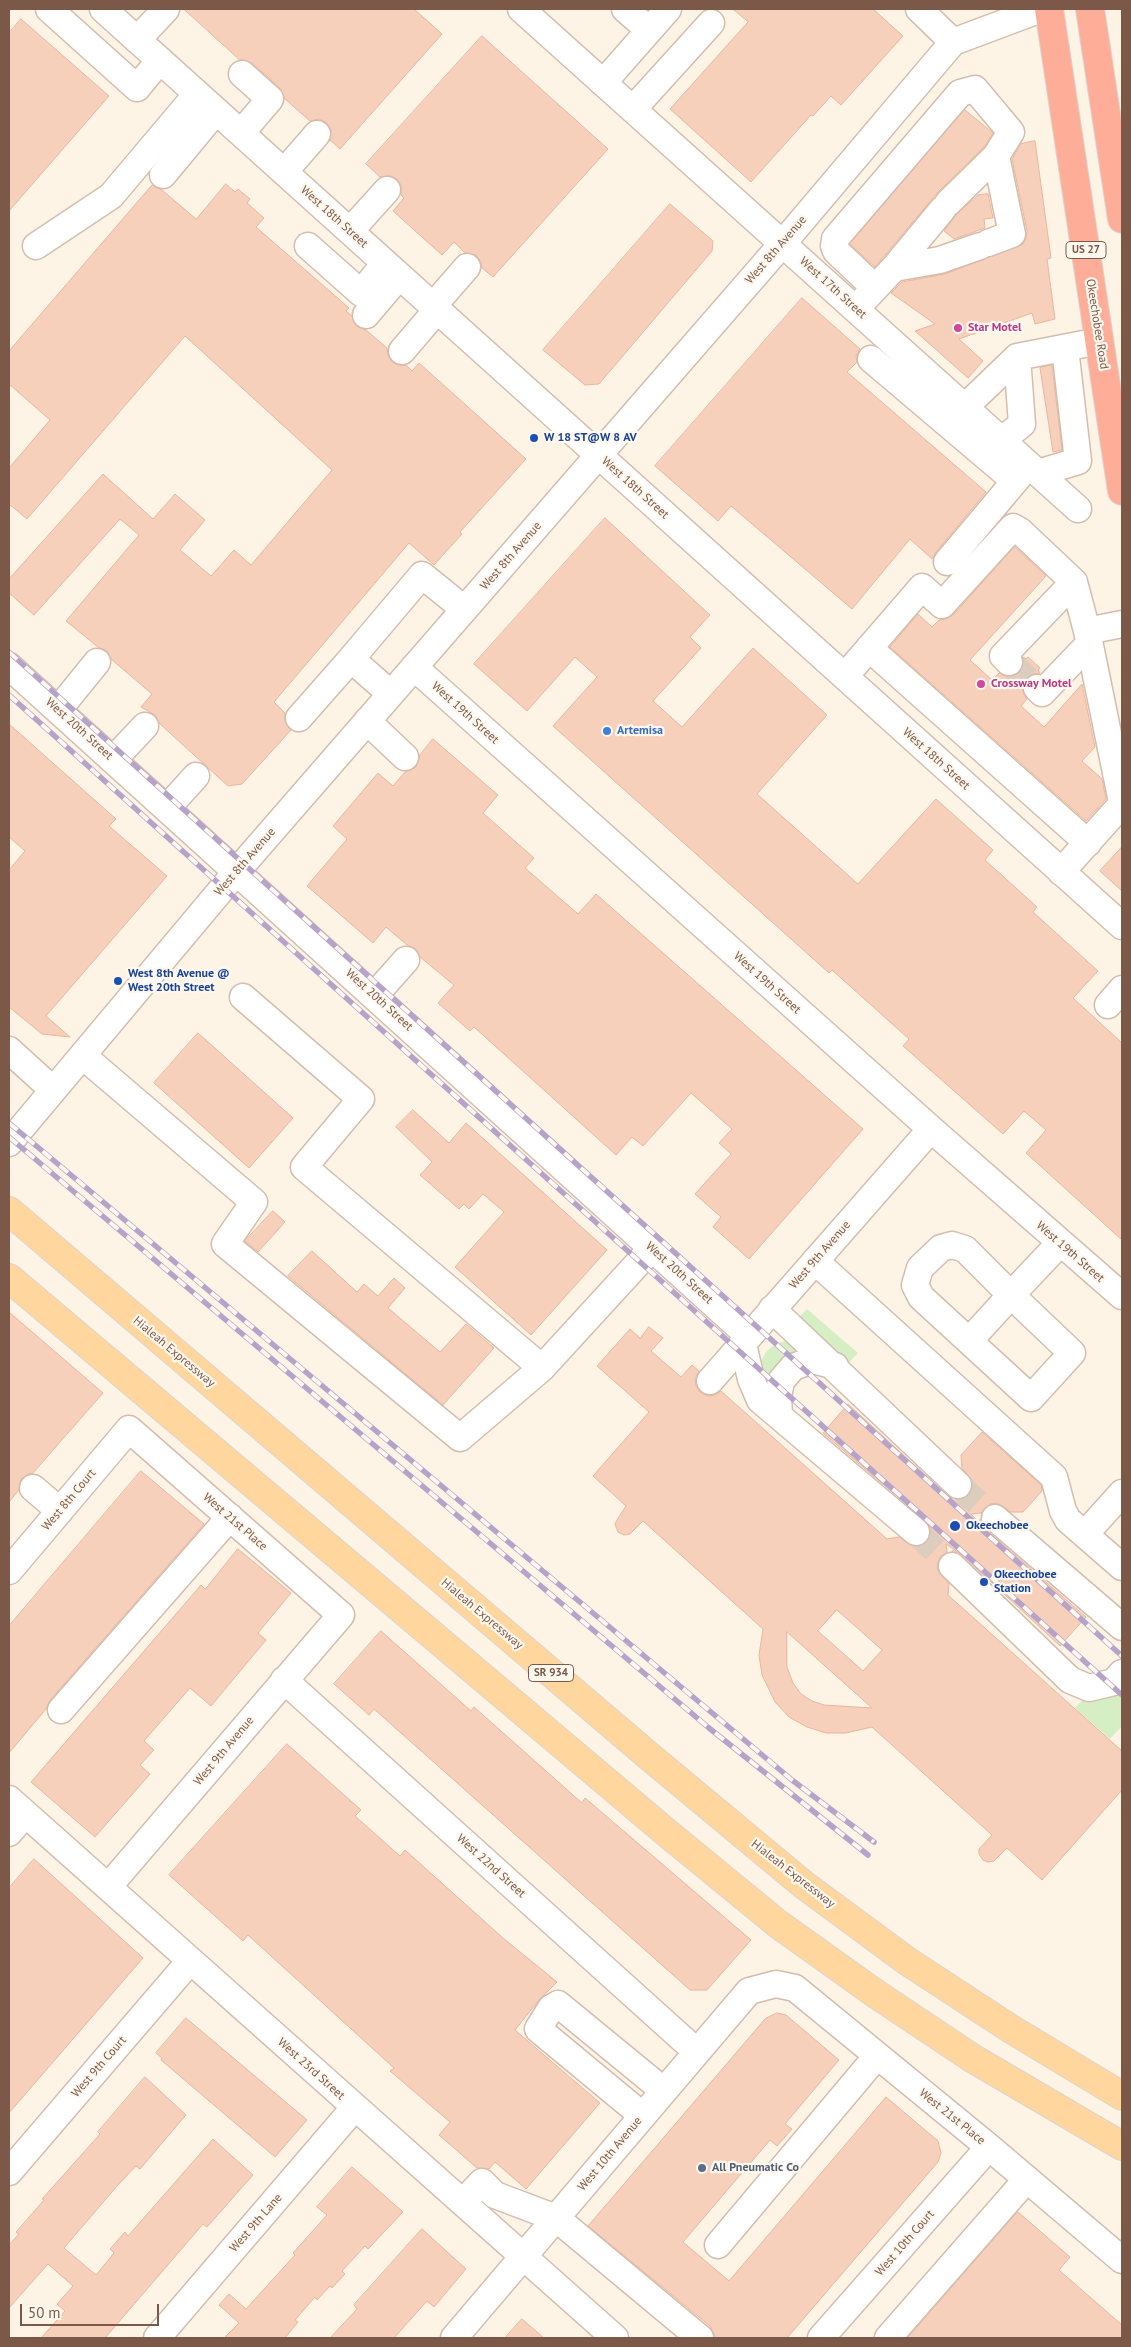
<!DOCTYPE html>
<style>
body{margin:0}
#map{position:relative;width:1131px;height:2347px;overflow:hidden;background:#fef4e6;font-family:"PT Sans",sans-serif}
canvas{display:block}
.frame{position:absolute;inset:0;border:10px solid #7b5848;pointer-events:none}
.scale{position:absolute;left:20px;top:2304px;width:139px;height:22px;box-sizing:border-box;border:2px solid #7b5848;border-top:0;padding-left:6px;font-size:15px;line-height:18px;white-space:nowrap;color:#7b5848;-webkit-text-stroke:4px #fff8ef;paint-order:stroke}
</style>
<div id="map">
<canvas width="1131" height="2347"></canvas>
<div class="frame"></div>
<div class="scale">50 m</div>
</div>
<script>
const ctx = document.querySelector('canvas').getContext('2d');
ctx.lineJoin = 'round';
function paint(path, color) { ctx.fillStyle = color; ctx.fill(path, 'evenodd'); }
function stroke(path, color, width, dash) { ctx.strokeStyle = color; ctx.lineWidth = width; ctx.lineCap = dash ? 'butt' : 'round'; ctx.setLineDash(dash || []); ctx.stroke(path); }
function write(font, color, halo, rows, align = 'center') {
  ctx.font = font + ' "PT Sans",sans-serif'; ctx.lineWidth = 4.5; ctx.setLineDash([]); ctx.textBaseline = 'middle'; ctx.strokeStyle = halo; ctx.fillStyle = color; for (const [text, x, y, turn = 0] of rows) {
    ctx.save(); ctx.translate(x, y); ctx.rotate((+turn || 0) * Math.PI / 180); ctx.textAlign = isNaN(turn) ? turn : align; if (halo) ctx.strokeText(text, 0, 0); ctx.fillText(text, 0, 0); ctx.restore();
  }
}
paint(new Path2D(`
 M807,1309L858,1353L847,1365L799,1317Z
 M791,1341L807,1350L768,1390C766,1383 761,1373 761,1367C761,1351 777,1340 791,1341Z
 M1122,1686V1726L1110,1739L1075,1708L1086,1696Z`), '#d6eec3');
const building = new Path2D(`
 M184,9H414L442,34L340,149L330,140L331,130L327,123L319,119L310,121L285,99L280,88L252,63L240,60Z
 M733,9H873L903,36L841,105L831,96L813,116L811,115L751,182L670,109L748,22Z
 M21,19L109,96L9,211V33Z
 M482,36L608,149L493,277L482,268L481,262L476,255L465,253L454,242L442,255L393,211L404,198L401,195V185L397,179L391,176L380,177L366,164Z
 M965,110L993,133L984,147L938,192L875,267L850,244Z
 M1035,141L1051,258L1047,259L1055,319L1035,324L1032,313L959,339L983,361L968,378L915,331L935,324L891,293L902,282L945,274L1023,244L1026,238L1027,231L1012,159L1021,144Z
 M226,184L235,192L238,189L250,199L247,203L264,218L256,227L349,308L346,311L352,316L356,326L366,330L387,348L388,356L392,362L399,366L406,365L412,371L419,363L526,459L460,532L462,534L434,565L409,543L274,702L285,713V722L291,730L242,784L228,786L159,723L155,715L141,707L152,694L111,659L107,651L98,647L66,621L139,535L120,519L34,615L9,593V579L103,474L153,519L175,494L205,520L180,550L211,576L234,550L251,565L332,470L185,336L27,519L9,504V468L50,420L9,384V351L152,185L162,190L196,219Z
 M988,194L993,218L984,219L985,228L954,239L944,231L956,215L978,195Z
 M670,204L713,241L712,251L599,384L585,385L543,350Z
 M802,298L860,349L856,356L857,362L847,372L986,492L936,552L932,559L910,539L852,609L731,506L718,521L655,466Z
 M1052,365L1062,450L1053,452L1040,368Z
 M605,518L710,615L690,637L701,648L653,701L682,727L753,648L827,715L757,794L858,884L936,799L993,850L985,860L1037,907L1033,912L1098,971L1073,998L1122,1043V1240L1026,1153L1046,1130L1024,1111L1003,1134L903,1046L909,1039L832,970L829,973L553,726L597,677L575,657L527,711L474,664Z
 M1015,547L1046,576L970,660L992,680L999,673L1006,677L1013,676L1019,673L1024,665L1023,657L1026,659L1028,657L1040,668L1038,670L1040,673L1033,674L1027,677L1023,684V692L1027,699L1021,706L1044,727L1082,684L1095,747L1082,761L1102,779L1106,799L1086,821L890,647L918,614L932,627L939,620L946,619L953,615Z
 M9,724L116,819L109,826L167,876L46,1016L70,1037L42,1034L9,1007V870L25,851L9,837Z
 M433,739L498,795L483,813L534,858L525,868L578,914L596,894L863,1129L749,1259L713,1227L721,1217L695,1194L731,1154L719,1143L732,1129L691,1093L643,1146L632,1137L616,1155L474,1027L470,1031L438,1003L454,985L420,957L416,949L407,945L386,927L373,943L307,886L347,839L333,826L378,773L393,786L405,772L416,767L420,755Z
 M1122,847V891L1100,871Z
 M198,1033L293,1118L249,1168L154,1083Z
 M413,1110L449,1143L466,1123L607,1250L531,1335L455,1267L504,1212L483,1194L469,1209L464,1204L459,1209L420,1175L432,1162L396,1127Z
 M273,1211L285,1222L258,1252L245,1241Z
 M312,1251L357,1292L364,1284L378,1296L394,1278L405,1288L388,1308L440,1352L466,1324L494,1348L443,1405L288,1276Z
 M9,1312L103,1393L33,1473L28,1474L21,1479L19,1490L9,1502Z
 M649,1327L663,1338L651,1351L681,1377L692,1365L699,1371L695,1379L696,1386L700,1392L708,1396L715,1395L721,1391L887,1539L899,1537L914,1547L922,1546L927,1542L931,1535H935L926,1521L823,1433L848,1404L948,1496L965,1508L964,1498L972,1489V1481L962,1468L961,1455L982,1432L1041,1485L1042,1491L1023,1512H1011L997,1503L990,1504L981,1513L971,1514L985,1529L1086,1617L1060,1646L962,1555L946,1544L947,1552L941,1556L937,1563L938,1571L949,1584L948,1595L1122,1751V1790L1042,1880L1007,1848L994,1861L988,1862L983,1860L979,1854V1849L992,1835L872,1727L846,1733H826L807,1727L789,1717L775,1702L762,1675L759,1655L763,1629L643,1521L630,1534L624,1535L618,1532L615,1524L617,1520L626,1506L593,1476L649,1412L597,1366L630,1329L640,1338ZM837,1610L882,1650L863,1671L818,1631ZM787,1632L872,1708L824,1705L812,1701L801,1694L793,1683L787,1667Z
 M141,1471L204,1524L50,1700L46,1709L9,1753V1626Z
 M238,1549L291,1593L258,1633L266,1640L211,1706L190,1688L144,1741L154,1750L140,1765L150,1774L95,1837L31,1782L201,1585L205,1589Z
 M381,1631L471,1711L474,1707L582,1803L585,1798L751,1940L707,1990H690L374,1709L369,1715L334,1684Z
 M287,1744L361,1810L355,1816L400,1856L405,1850L503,1938L557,1982L539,2000L515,2030L600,2103L526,2189L495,2162L489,2169L477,2168L439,2135L450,2122L390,2071L394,2068L248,1935L243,1941L169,1875Z
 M34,1859L143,1958L9,2113V1888Z
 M777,2013L786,2015L839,2060L785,2124L792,2129L777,2146L770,2140L683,2242L729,2281L886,2097L938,2141L941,2153L938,2162L787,2338H716L710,2326L588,2226L765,2019Z
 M186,2018L307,2120L275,2157L161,2060L162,2058L156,2053Z
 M145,2077L186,2115L140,2169L136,2166L117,2186L64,2248L96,2275L114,2253L110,2249L125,2232L128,2236L213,2139L253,2175L207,2227L203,2224L105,2338H41L65,2311L57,2304L73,2286L48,2264L9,2308V2245L19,2234L16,2232L44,2200L42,2199L100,2134L98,2132Z
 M352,2167L403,2212L368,2249L365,2246L342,2271L345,2274L332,2288L330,2286L317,2300L315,2297L295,2320L298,2322L285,2338H224L239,2323L219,2305L229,2294L246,2309L295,2255L293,2253L327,2215L317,2207Z
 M1018,2212L1070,2257L1059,2270L1122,2325V2338H908Z
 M422,2229L466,2269L434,2307L427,2301L394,2338H330L357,2309L354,2305Z
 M522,2319L544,2338H505Z`);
paint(building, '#f6d0bb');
stroke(building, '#ebb59a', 1);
stroke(new Path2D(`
 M1009,662L1037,688
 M958,1485L995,1518
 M916,1532L952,1566`), '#ddcdbe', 26, [26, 13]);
const minor = new Path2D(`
 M49,9L137,88L160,60
 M103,9L1122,926
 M521,9L1078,509
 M625,9L649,30
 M919,9L953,42
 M137,40L166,9
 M603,83L668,9
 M633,109L711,23
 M241,133L270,99L242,74
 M284,172L317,134
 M163,175L216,111
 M350,231L387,190
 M988,243L1012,234L996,156
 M36,246L111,196L197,94
 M308,246L361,293L385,263
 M894,268L940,260L980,246
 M874,287L836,251L834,246L835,239L960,93L975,89L1011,132L996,156L948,203
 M863,301L894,268L942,210
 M433,306L467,267
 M366,315L394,282
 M402,351L437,310
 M871,359L1015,481
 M965,407L1017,357L1099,341
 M1002,440L1022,424L1017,357
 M1038,473L1078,461L1065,348
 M947,562L1027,467
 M1122,624L1087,631L1122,802
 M869,648L1088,843
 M351,659L422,575L464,609
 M1009,662L1003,656L1074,582L1087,631
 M9,666L749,1336
 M414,667L931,1129L1122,1296
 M845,676L922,587L942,605L1013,527L1020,531L1074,582
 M1037,688L1042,693L1089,644
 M58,710L97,662
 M299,718L351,659L391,694
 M367,721L405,757
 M113,760L145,726
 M167,808L196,776
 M1061,872L1122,804
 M374,996L406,960
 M243,997L361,1099L304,1167L542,1368
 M1108,1005L1122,989
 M9,1050L53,1090
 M83,1056L254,1202L225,1244L460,1438L542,1368L652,1248
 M9,1143L237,871L783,243L953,42L1041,9
 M815,1261L1054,1477L1063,1511L1068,1520L1122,1567
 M772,1309L958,1485
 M969,1341L1011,1295L1072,1353L1031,1398L921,1297L915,1285L920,1268L941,1248L952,1245L965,1249L1011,1295L1060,1243
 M743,1344L751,1379L760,1400L916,1532
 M710,1381L931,1129
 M779,1416L778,1397L781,1381L793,1367L813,1360L835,1366
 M33,1488L60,1511
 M995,1518L1122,1627
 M1085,1534L1122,1493
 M952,1566L1070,1680L1089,1688L1114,1682L1122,1673
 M9,1571L129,1429L341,1615L108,1887
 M284,1680L697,2052
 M61,1710L230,1517
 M9,1799L615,2338
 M9,1833L25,1814
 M643,2116L538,2029L551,2008L558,2004L664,2091
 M9,2172L190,1961
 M463,2202L482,2182L495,2195L556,2218L700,2338
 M718,2245L877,2056
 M157,2338L355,2107
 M454,2338L749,1991L776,1984L795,1988L989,2147L1122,2260
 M821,2338L989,2147
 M888,2338L1027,2179`);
const major = new Path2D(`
 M9,1211L650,1757L804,1885L907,1961L1011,2029L1122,2096
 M9,1278L667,1833L778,1924L876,1994L972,2058L1122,2146`);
const highway = new Path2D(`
 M1049,9L1122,491
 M1090,9L1122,219`);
stroke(minor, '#d4bdad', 29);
stroke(major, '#ddd4cf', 30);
stroke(highway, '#ddd4cf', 30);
stroke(minor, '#fff', 26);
stroke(major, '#ffd69d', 28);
stroke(highway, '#feae98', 28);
const rail = new Path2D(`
 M9,652L1122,1656
 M9,695L1122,1695
 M9,1123L792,1780L874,1842
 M9,1137L709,1728L868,1855`);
stroke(rail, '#b6a3ca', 5.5);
stroke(rail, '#fff8ef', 4, [11]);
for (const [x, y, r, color] of [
 [958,328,5,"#d1479c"],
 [534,438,5,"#1a4fb4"],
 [981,684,5,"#d1479c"],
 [607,731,5,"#3f7fe0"],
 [118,981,5,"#1a4fb4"],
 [955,1526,6,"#1a4fb4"],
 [984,1582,5,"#1a4fb4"],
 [702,2168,5,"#5c6f8a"]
]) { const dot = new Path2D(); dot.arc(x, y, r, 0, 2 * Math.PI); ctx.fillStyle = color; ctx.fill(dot); stroke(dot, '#fff8ef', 2); }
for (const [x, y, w] of [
 [1086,250,40],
 [551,1673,45]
]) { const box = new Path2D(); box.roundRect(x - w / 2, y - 8.5, w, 17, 4); ctx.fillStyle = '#fff8ef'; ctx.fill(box); stroke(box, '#7b5848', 1); }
write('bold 11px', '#7b5848', null, [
 ["US 27",1086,250],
 ["SR 934",551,1673]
]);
write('12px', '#7b5848', '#fff8ef', [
 ["West 18th Street",334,217,42],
 ["West 8th Avenue",776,250,-49],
 ["West 17th Street",833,288,42],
 ["Okeechobee Road",1097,324,81],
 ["West 18th Street",635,488,42],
 ["West 8th Avenue",511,556,-49],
 ["West 19th Street",465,713,42],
 ["West 20th Street",79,729,42],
 ["West 18th Street",936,759,42],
 ["West 8th Avenue",245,862,-49],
 ["West 19th Street",767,983,42],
 ["West 20th Street",379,1000,42],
 ["West 19th Street",1070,1252,41],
 ["West 9th Avenue",820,1255,-49],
 ["West 20th Street",679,1273,42],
 ["Hialeah Expressway",174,1352,40],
 ["West 8th Court",69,1500,-50],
 ["West 21st Place",235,1522,41],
 ["Hialeah Expressway",482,1614,40],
 ["West 9th Avenue",224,1751,-50],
 ["West 22nd Street",491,1866,42],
 ["Hialeah Expressway",793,1874,38],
 ["West 9th Court",99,2067,-49],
 ["West 23rd Street",311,2069,42],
 ["West 21st Place",952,2117,39],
 ["West 10th Avenue",610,2154,-50],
 ["West 9th Lane",256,2223,-49],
 ["West 10th Court",905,2243,-49]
]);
write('bold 12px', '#b23c85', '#fff8ef', [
 ["Star Motel",968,328],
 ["Crossway Motel",991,684]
], 'left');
write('bold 12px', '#164399', '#fff8ef', [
 ["W 18 ST@W 8 AV",544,438],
 ["West 8th Avenue @",128,974],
 ["West 20th Street",128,988],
 ["Okeechobee",966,1526],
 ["Okeechobee",994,1575],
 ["Station",994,1589]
], 'left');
write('bold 12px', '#366cbe', '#fff8ef', [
 ["Artemisa",617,731]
], 'left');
write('bold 12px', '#4e5e75', '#fff8ef', [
 ["All Pneumatic Co",712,2168]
], 'left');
</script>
